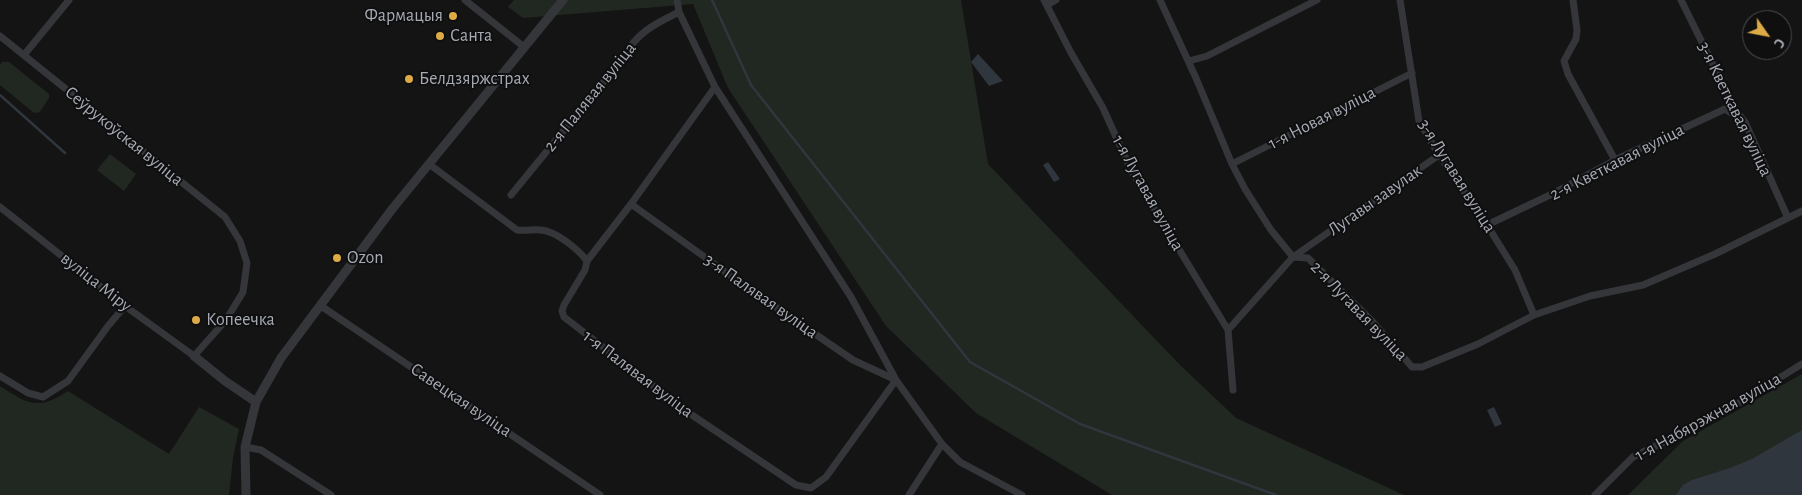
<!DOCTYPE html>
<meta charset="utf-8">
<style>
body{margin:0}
#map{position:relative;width:1802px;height:495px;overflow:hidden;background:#141415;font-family:"Alegreya Sans",sans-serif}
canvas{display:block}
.north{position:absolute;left:1742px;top:10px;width:50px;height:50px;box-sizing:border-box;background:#0f0f10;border:1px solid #4c4d52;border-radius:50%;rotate:123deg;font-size:14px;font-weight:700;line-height:20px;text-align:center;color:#a7abb4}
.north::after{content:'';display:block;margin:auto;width:18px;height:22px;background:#dcab45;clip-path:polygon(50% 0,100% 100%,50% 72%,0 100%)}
</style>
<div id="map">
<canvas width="1802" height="495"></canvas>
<div class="north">С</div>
</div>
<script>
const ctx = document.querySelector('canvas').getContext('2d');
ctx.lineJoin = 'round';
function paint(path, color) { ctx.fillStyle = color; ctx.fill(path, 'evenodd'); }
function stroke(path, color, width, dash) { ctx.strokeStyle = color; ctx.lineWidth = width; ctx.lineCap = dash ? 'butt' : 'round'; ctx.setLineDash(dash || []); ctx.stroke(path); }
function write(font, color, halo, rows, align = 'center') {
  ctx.font = font + ' "Alegreya Sans",sans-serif'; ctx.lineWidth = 4; ctx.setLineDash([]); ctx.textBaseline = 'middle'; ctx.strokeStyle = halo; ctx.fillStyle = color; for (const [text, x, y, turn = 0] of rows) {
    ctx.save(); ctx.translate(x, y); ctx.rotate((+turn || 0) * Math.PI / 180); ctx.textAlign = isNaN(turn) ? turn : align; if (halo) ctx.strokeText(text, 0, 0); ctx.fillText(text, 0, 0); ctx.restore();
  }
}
paint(new Path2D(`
 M514,0H961L988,164L1180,365L1236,418L1404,495H1112L976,413L886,326L728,88L693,4L523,18L508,7Z
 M2,62H9L49,94V98L40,112L34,113L0,85V65Z
 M110,154L136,174L124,191L97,170Z
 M1802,374V495H1628L1683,441Z
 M0,386C28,404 38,411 68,391L169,454L199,407L239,429L233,458L229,495H0Z`), '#212821');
paint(new Path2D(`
 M978,54L1003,81L989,86L971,62Z
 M1048,162L1060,179L1054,182L1043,165Z
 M1494,407L1502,424L1495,427L1487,410Z
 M1802,430V495H1676L1683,485L1692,480L1730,468L1752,459Z`), '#2f363d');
stroke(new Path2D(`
 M712,0L751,85L970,362L1080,424L1276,495
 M0,95L65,153`), '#2f363d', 2.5);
stroke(new Path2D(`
 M465,0L524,47
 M677,0L679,12L715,87L851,297L896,380L942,444L960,462L1022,495
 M1044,0L1070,51L1103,108L1132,172L1228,330L1233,390
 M1160,0L1196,78L1232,164L1245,189L1271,230L1293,257L1308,258L1372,321L1412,367H1422L1478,344L1534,315L1590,296L1643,285L1715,254L1802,211
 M1400,0L1419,121L1439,155L1487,225L1515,270L1534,315
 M1573,0L1577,30L1576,39L1564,61L1568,74L1615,160
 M1681,0L1736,111L1745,122L1788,218
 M1047,5L1056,0
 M0,36L225,217L240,241L247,263L243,292L226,320L194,356L125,306L0,207
 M24,55L69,0
 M1189,61L1207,56L1317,0
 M429,164L517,230C526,231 534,229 541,230C556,231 579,250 587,261L585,270L564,305L562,311L564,317L686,411L796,485L811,488L826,477L896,380L853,360L742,284L631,204
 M1232,164L1412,73
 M511,195L624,57C637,32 655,24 679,12
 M1487,225L1552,194L1615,160L1725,109L1745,122
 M587,261L631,204L715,87
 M321,306L600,495
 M1228,330L1293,257L1439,155
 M0,376L28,393L43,397L68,381L108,326L125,306
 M245,447L261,450L331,495
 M909,495L942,444
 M1595,495L1633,457L1721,414L1802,364`), '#35363a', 7);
stroke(new Path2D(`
 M194,356L225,381L256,402
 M246,495L245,447L256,402L281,358L393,208L563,0`), '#35363a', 9);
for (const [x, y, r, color] of [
 [453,16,5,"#dcab45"],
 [440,36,5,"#dcab45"],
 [409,79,5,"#dcab45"],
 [337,258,5,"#dcab45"],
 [196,320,5,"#dcab45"]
]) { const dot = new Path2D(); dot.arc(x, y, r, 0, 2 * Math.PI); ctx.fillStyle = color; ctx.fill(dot); stroke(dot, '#0f0f10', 2); }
write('18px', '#a7abb4', '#0f0f10', [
 ["Фармацыя",443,16,"right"],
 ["Санта",450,36],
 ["Белдзяржстрах",419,79],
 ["Ozon",347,258],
 ["Копеечка",206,320]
], 'left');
write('18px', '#a7abb4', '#0f0f10', [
 ["2-я Палявая вуліца",590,97,-51],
 ["3-я Кветкавая вуліца",1735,109,64],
 ["1-я Новая вуліца",1322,118,-27],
 ["Сеўрукоўская вуліца",124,136,39],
 ["2-я Кветкавая вуліца",1617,162,-27],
 ["3-я Лугавая вуліца",1457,176,58],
 ["1-я Лугавая вуліца",1148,193,61],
 ["Лугавы завулак",1375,200,-35],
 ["вуліца Міру",96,282,38],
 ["3-я Палявая вуліца",761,296,35],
 ["2-я Лугавая вуліца",1359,311,46],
 ["1-я Палявая вуліца",638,374,37],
 ["Савецкая вуліца",461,400,34],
 ["1-я Набярэжная вуліца",1708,417,-29]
]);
</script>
